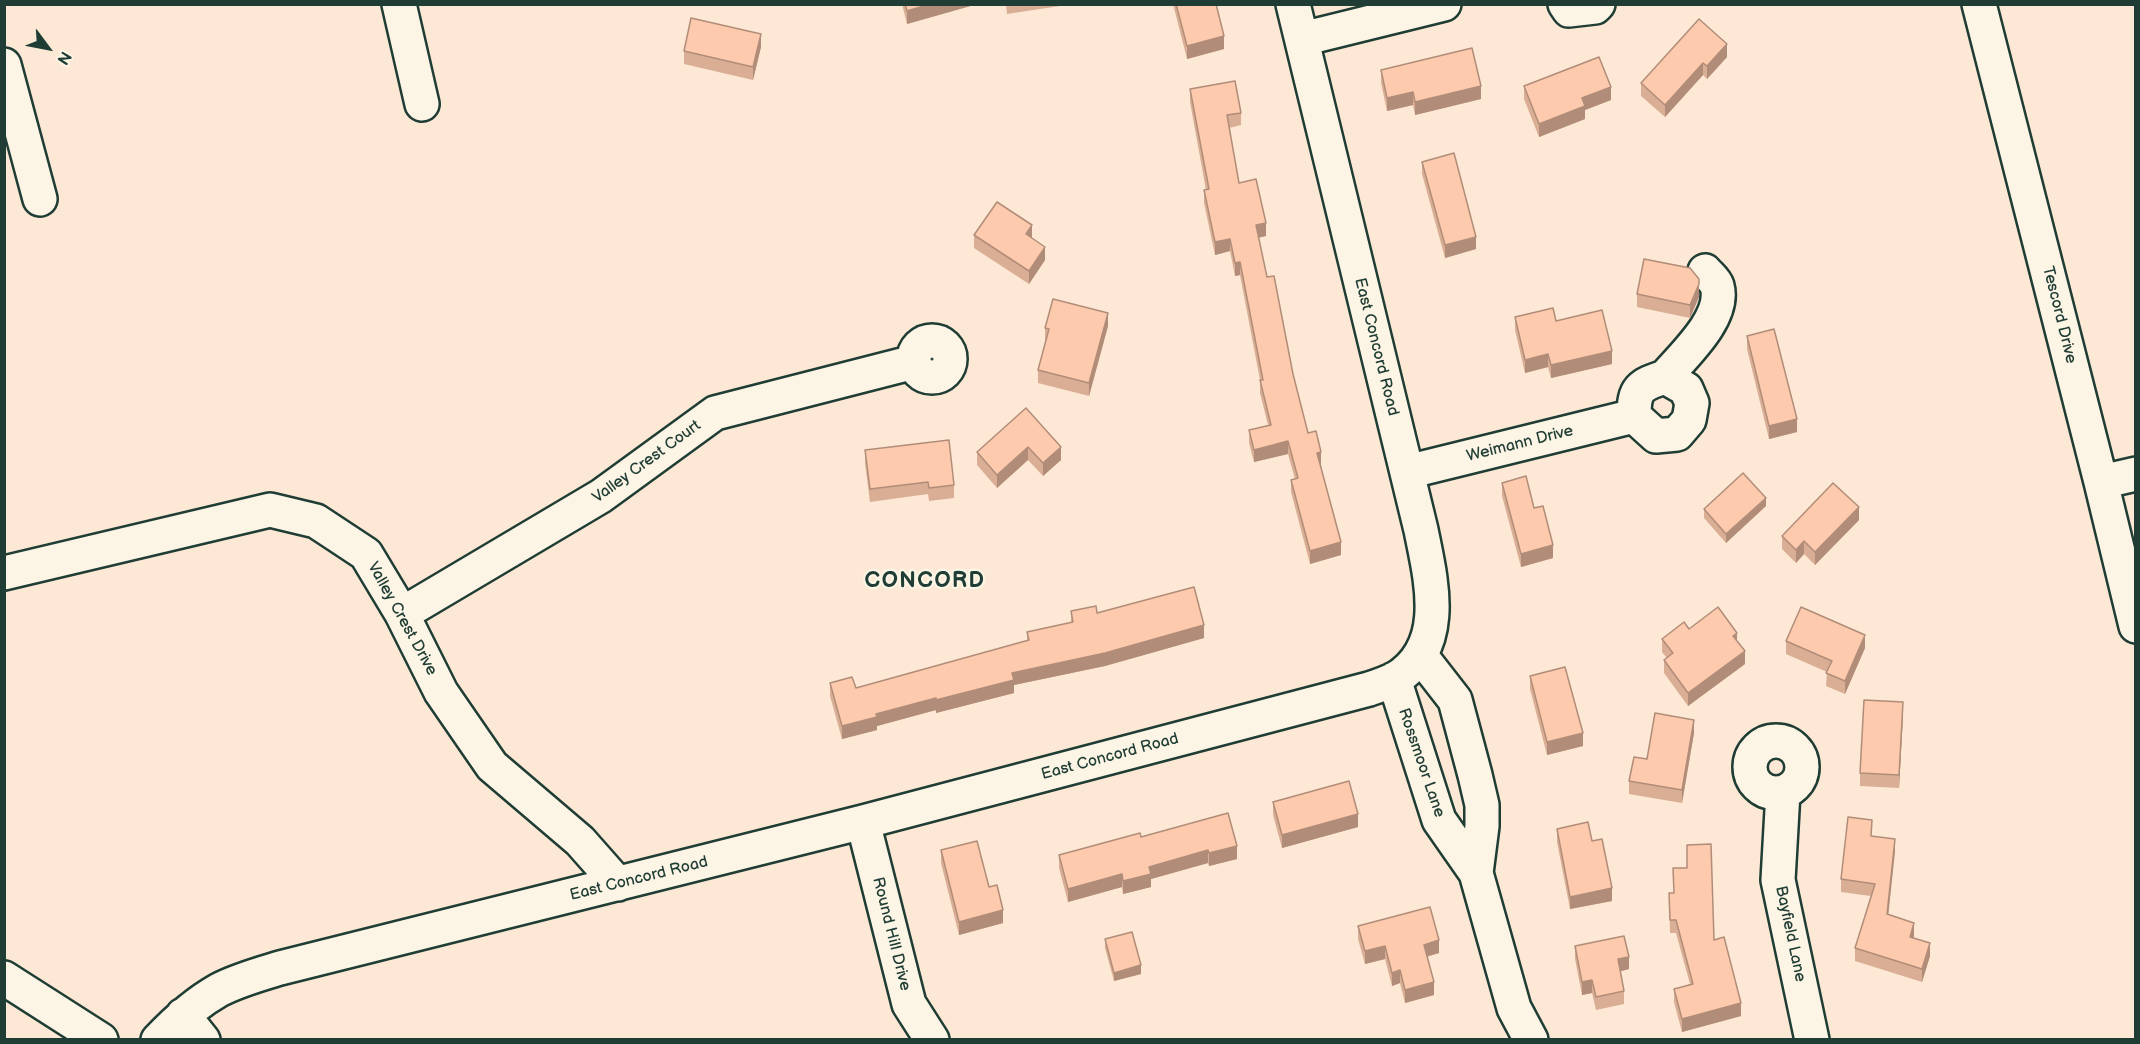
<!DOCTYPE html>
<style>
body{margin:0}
#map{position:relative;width:2140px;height:1044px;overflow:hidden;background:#fce8d4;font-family:"Balsamiq Sans",sans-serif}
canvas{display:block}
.frame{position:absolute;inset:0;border:6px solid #1f3d34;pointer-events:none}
.north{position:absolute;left:18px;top:18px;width:60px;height:60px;-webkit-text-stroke:4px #fcf5e5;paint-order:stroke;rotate:122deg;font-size:16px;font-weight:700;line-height:24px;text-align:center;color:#1f3d34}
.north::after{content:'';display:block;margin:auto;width:21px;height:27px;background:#1f3d34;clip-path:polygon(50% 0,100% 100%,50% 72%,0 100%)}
</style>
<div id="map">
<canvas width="2140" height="1044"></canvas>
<div class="frame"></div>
<div class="north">N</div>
</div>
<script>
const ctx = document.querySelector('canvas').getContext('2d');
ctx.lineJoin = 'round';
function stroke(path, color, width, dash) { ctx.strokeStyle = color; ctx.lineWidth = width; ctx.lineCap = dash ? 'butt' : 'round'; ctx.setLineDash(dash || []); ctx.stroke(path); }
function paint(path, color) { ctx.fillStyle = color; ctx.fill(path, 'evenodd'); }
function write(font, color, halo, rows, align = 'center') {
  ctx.font = font + ' "Balsamiq Sans",sans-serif'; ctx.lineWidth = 4.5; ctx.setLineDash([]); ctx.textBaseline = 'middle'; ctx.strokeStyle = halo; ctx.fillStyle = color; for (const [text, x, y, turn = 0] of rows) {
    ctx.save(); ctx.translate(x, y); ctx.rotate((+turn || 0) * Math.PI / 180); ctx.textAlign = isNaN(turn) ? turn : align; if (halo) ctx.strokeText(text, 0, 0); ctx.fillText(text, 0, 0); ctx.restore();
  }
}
const minor = new Path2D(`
 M399,4L422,104
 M1565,4L1569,10L1595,7L1598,4
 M1979,4L2101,482L2136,626
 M1302,39L1444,4
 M4,65L40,199
 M914 359a18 18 0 1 1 36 0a18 18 0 1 1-36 0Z
 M1665,377L1686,389L1692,403L1689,420L1677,434L1656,436L1634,416C1634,388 1640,385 1665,377Z
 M1665,377C1684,355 1726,317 1717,286C1715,280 1709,276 1705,271
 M1407,472L1634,416
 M2101,482L2136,474
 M4,573L270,510L316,521L366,554L402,614L441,692L492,766L580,841L618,884
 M402,614L601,496L715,413L914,362
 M1420,655L1455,700L1475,775L1482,805V826L1476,873
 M1394,679L1439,820L1476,873L1514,1008L1531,1040
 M1750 767a26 26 0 1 1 52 0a26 26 0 1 1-52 0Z
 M1783,792L1778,880L1812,1040
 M863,822L909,1004L932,1040
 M4,978L101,1040
 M183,1015L203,1040
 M158,1040C176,1021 196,1003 219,990C238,980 260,974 280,968L863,822L1369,689C1378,686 1387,683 1395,679C1449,647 1431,580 1421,530L1293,4`);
stroke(minor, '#1f3d34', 38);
stroke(minor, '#fcf5e5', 33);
paint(new Path2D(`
 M902,4H974V5L907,24Z
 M1006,4H1060V6L1007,14Z
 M1173,4H1216L1224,49L1187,59Z
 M1699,19L1727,57L1707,79L1703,75L1665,117L1641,96V83Z
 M761,47L753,80L684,64V51Z
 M1381,70L1481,99L1415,115L1413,105L1387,111L1381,83Z
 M1524,86L1611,100L1585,110V119L1539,137L1524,99Z
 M1190,89L1241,113V125L1229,128L1239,183L1266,236L1258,238L1267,277L1308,433L1321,465L1341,555L1310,564L1291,492V480L1295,479L1288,454L1254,462L1249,443V430L1268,425L1260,393V380L1240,275L1235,276L1230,251L1215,255L1204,203V190H1206L1190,102Z
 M1422,162L1476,249L1445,258L1422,174Z
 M974,235L1045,260L1029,284L974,248Z
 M1637,294L1699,297L1690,318L1637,307Z
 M1515,317L1556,321L1612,364L1551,378L1548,367L1525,373L1515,330Z
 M1108,326L1089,396L1038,383V370L1046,341H1045V328Z
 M1747,336L1797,432L1769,439L1747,349Z
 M1026,408L1061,460L1043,476L1028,460L997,488L977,465V452Z
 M865,450L954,485V498L929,501L928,494L870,502L865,463Z
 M1502,483L1534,508L1553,558L1521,567L1502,496Z
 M1766,506L1726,543L1704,518V509Z
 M1859,520L1815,565L1804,554L1796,563L1782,549V536Z
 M1071,611L1097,613L1204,638L1105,666L1014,685V693L936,713V710L877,726V730L842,739L830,696V683L856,688L1027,641V632L1071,622Z
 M1662,639L1737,641L1745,664L1688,706L1664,673V660L1667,658L1662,652Z
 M1786,641L1865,648L1845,694L1826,686L1827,672L1786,654Z
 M1530,676L1583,746L1547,755L1530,689Z
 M1903,715L1899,788L1860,786V773Z
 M1694,733L1682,803L1629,794V781L1647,759Z
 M1273,802L1358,827L1282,848L1273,815Z
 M1228,813L1237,859L1209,866L1208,863L1151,879V887L1123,894L1122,887L1068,902L1059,868V855L1141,837Z
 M1557,829L1592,841L1612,901L1570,909L1557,842Z
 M1872,836L1895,851L1888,915L1914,936L1913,938L1930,956L1922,982L1855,961V948L1871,896L1841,892V879Z
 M941,850L989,887L1003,923L959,935L941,863Z
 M1669,893H1673L1714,940L1741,1016L1682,1032L1674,1002V989L1690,984L1676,933H1670Z
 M1358,926L1439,953L1427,957L1434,995L1405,1003L1400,983L1392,986L1385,959L1365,964L1358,939Z
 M1105,939L1141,974L1114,981L1105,948Z
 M1575,946L1629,969L1620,971L1624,991V1004L1596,1010L1592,993L1582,995L1575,959Z`), '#daae95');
paint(new Path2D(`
 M930,4H974V5L907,24V11Z
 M761,34V47L753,80V67Z
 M1224,36V49L1187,59V46Z
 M1727,44V57L1707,79V66Z
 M1703,63V75L1665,117V105Z
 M1481,86V99L1415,115V102Z
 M1611,87V100L1585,110V119L1539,137V124L1582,98Z
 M1413,92V105L1387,111V98Z
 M1266,223V236L1256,238V225Z
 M1032,225V238L1026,234Z
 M1476,237V249L1445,258V245Z
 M1230,239V251L1215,255V242Z
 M1045,247V260L1029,284V271Z
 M1240,262V275L1235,276V263Z
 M1699,284V297L1690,318V305Z
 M1108,313V326L1089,396V383Z
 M1612,351V364L1551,378V365Z
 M1548,354V367L1525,373V360Z
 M1797,419V432L1769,439V426Z
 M1288,441V454L1254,462V450Z
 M1028,447V460L997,488V475Z
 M1061,447V460L1043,476V463Z
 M1321,452V465L1317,466V453Z
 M1766,498V506L1726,543V534Z
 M1859,507V520L1815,565V552Z
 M1804,541V554L1796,563V550Z
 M1341,542V555L1310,564V551Z
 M1553,545V558L1521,567V554Z
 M1204,625V638L1105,666L1014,685V693L936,713V700L1012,673Z
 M1737,633V646L1733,636Z
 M1865,635V648L1845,694V681Z
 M1745,651V664L1688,706V693Z
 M936,698V710L877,726V730L842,739V726L876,714Z
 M1903,702V715L1899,788V775Z
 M1694,720V733L1682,803V790Z
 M1583,733V746L1547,755V742Z
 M1358,814V827L1282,848V835Z
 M1895,839V851L1887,927V914Z
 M1237,846V859L1209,866V853Z
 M1208,850V863L1151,879V887L1123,894V881L1149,867Z
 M1122,874V887L1068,902V889Z
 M1612,888V901L1570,909V897Z
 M1003,910V923L959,935V922Z
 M1914,923V936L1910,950V937Z
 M1439,940V953L1424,957V945Z
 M1930,943V956L1922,982V969Z
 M1385,946V959L1365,964V951Z
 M1629,957V969L1618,972V959Z
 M1141,965V974L1114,981V973Z
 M1400,970V983L1392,986V973Z
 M1592,980V993L1582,995V982Z
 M1434,982V995L1405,1003V990Z
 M1741,1003V1016L1682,1032V1019Z`), '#b18d79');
const building = new Path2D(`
 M905,4H930L907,11Z
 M1176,4H1216L1224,36L1187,46Z
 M691,18L761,34L753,67L684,51Z
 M1699,19L1727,44L1707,66L1703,63L1665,105L1641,83Z
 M1472,48L1481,86L1415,102L1413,92L1387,98L1381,70Z
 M1599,57L1611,87L1582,98L1585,106L1539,124L1524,86Z
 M1235,81L1241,113L1227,115L1239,183L1256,179L1266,223L1256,225L1267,277L1274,276L1293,374L1308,433L1316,431L1321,452L1317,453L1341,542L1310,551L1291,480L1298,478L1288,441L1254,450L1249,430L1271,425L1260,380H1263L1240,262L1235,263L1230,239L1215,242L1204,190L1209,189L1190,89Z
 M1454,153L1476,237L1445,245L1422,162Z
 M997,202L1032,225L1026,234L1045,247L1029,271L974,235Z
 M1644,259L1690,268L1699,279V284L1690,305L1637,294Z
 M1053,299L1108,313L1089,383L1038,370L1049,329L1045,328Z
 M1553,308L1556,321L1602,310L1612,351L1551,365L1548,354L1525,360L1515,317Z
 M1774,329L1797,419L1769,426L1747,336Z
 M1026,408L1061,447L1043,463L1028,447L997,475L977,452Z
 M949,440L954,485L929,488L928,482L870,489L865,450Z
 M1743,473L1766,498L1726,534L1704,509Z
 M1526,476L1534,508L1543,506L1553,545L1521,554L1502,483Z
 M1833,483L1859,507L1815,552L1804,541L1796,550L1782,536Z
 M1194,587L1204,625L1105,653L1012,673L1014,680L936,700V698L876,714L877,717L842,726L830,683L852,677L856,688L1029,640L1027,632L1073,622L1071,611L1096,606L1097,613Z
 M1718,607L1737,633L1733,636L1745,651L1688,693L1664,660L1673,653L1662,639L1684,622L1689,629Z
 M1801,607L1865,635L1845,681L1826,673L1832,661L1786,641Z
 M1565,667L1583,733L1547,742L1530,676Z
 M1864,700L1903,702L1899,775L1860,773Z
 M1655,713L1694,720L1682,790L1629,781L1634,757L1647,759Z
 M1349,781L1358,814L1282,835L1273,802Z
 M1228,813L1237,846L1209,853L1208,850L1149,867L1151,874L1123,881L1122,874L1068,889L1059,855L1140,833L1141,837Z
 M1848,817L1872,820L1871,836L1895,839L1887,914L1914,923L1910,937L1930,943L1922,969L1855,948L1875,884L1841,879Z
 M1588,822L1592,841L1602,839L1612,888L1570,897L1557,829Z
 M977,841L989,887L997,885L1003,910L959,922L941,850Z
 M1711,844L1714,940L1724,937L1741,1003L1682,1019L1674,989L1693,984L1676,920H1670L1669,893H1674L1673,868H1687V845Z
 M1430,907L1439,940L1424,945L1434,982L1405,990L1400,970L1392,973L1385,946L1365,951L1358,926Z
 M1132,932L1141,965L1114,973L1105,939Z
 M1624,936L1629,957L1618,959L1624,991L1596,997L1592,980L1582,982L1575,946Z`);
paint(building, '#fdcaad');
stroke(building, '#b18d79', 1.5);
write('16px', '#1f3d34', '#fcf5e5', [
 ["Tescord Drive",2059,315,76],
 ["East Concord Road",1376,347,76],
 ["Weimann Drive",1520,444,-14],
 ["Valley Crest Court",647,462,-36],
 ["Valley Crest Drive",402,619,61],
 ["East Concord Road",1110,757,-15],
 ["Rossmoor Lane",1421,763,71],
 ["East Concord Road",639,879,-14],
 ["Round Hill Drive",891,934,76],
 ["Bayfield Lane",1790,934,78]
]);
ctx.letterSpacing = '1.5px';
write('bold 22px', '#1f3d34', '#fcf5e5', [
 ["CONCORD",925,581]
]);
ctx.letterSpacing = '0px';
</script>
